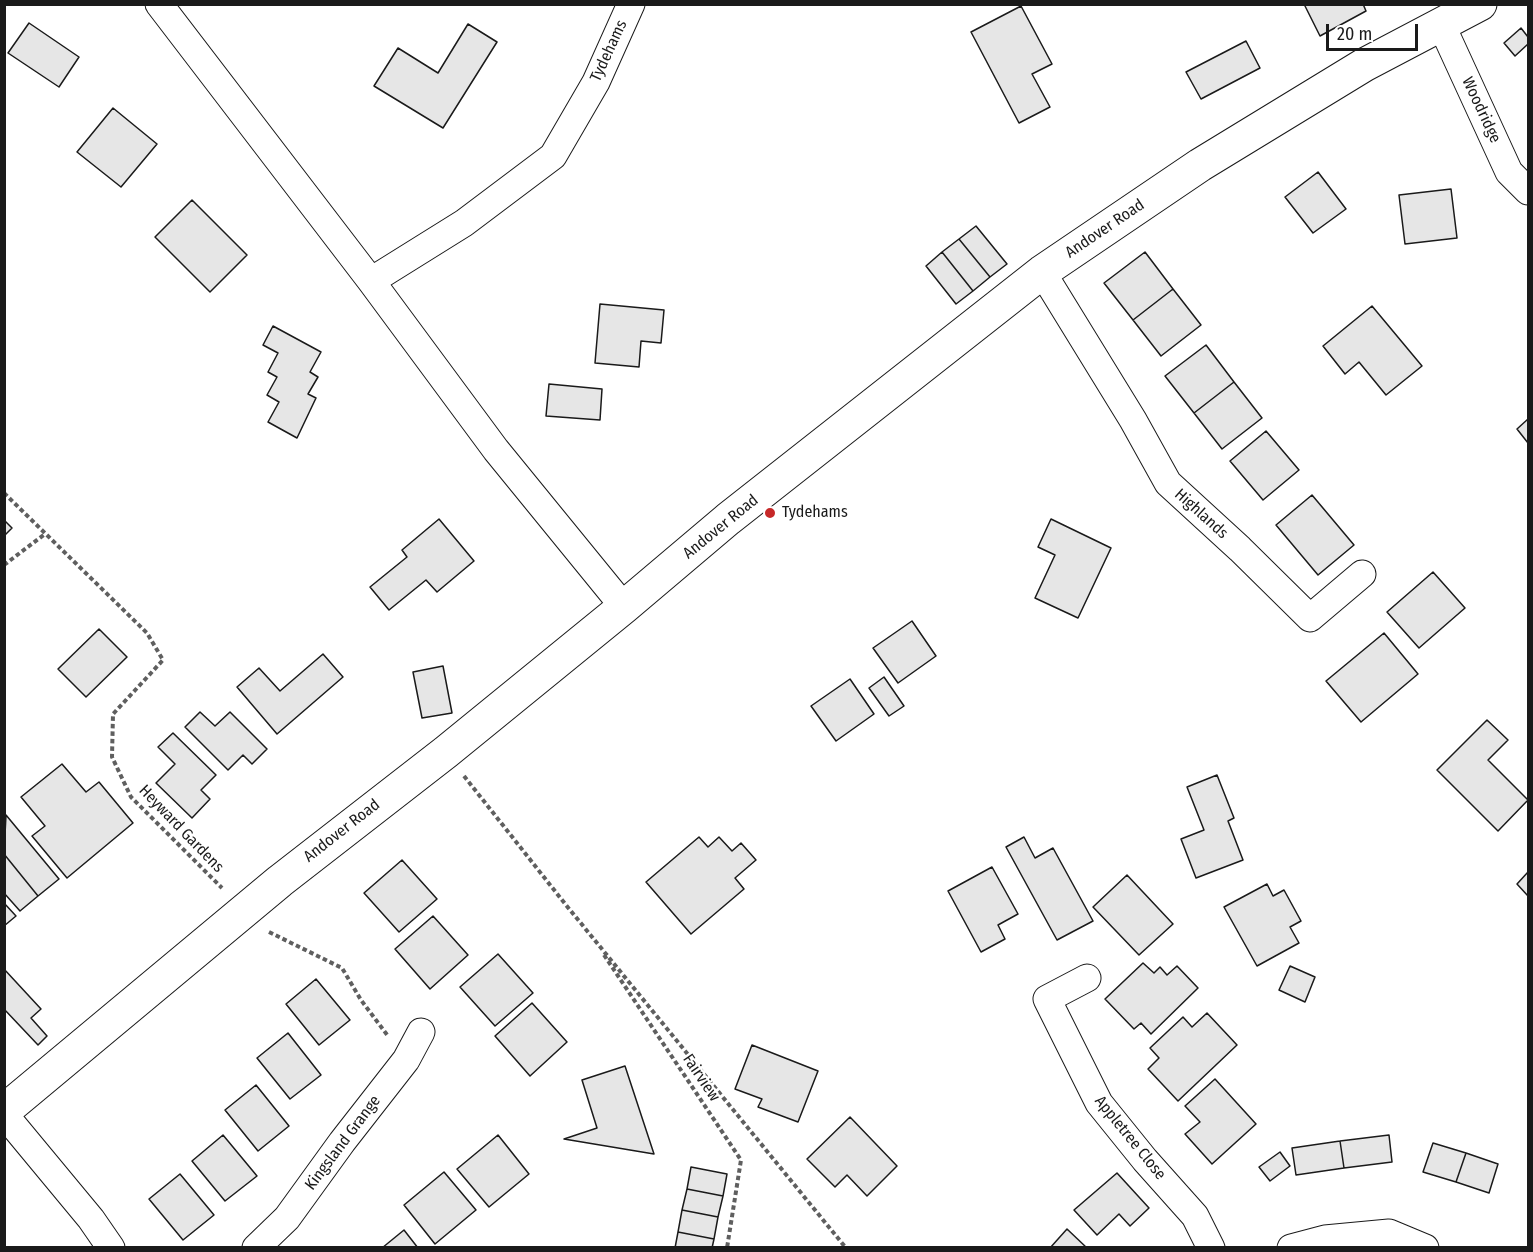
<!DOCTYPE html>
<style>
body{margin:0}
#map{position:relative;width:1533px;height:1252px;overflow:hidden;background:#fff;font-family:"Fira Sans Condensed",sans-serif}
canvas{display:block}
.frame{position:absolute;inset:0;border:6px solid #1a1a1a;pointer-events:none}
.scale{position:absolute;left:1326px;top:24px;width:92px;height:27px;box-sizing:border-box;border:3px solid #1a1a1a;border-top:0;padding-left:8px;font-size:18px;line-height:21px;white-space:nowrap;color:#1a1a1a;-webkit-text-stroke:4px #fff;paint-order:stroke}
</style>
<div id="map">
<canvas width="1533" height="1252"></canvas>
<div class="frame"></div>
<div class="scale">20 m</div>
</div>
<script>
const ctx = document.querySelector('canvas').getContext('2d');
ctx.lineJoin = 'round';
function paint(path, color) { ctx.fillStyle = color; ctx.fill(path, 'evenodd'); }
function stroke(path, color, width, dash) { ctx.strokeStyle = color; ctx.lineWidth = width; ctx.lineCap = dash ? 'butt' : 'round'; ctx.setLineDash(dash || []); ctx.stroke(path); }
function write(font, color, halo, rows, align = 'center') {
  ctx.font = font + ' "Fira Sans Condensed",sans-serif'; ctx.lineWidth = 4.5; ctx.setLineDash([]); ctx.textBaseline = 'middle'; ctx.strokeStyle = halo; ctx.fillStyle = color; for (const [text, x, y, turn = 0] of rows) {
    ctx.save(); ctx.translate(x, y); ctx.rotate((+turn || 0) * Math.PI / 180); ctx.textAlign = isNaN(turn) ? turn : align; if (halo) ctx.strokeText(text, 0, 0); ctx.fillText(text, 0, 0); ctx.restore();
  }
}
const building = new Path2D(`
 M1304,4H1363L1366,11L1320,36Z
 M1021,6L1052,64L1032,74L1050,107L1019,123L971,32Z
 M29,23L79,57L59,87L8,53Z
 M468,24L497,42L443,128L374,86L398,48L438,73Z
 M1521,28L1528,37V44L1515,56L1504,43Z
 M1246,41L1260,68L1201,99L1186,72Z
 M113,108L157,144L121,187L77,152Z
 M1318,172L1346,209L1313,233L1285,197Z
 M1451,189L1457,238L1405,244L1399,195Z
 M192,200L247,255L210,292L155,237Z
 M976,226L1007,264L990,277L959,239Z
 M959,239L990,277L973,291L942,252Z
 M942,252L973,291L956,304L926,266Z
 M1145,252L1173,289L1133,320L1104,283Z
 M1173,289L1201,325L1161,356L1133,320Z
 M600,304L664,310L661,343L641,341L639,367L595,363Z
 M1372,306L1422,366L1386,395L1359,362L1345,374L1323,346Z
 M273,326L321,352L310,372L318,377L308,394L316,398L297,438L268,422L279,402L267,395L277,377L268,372L278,353L263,345Z
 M1206,345L1234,382L1194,413L1165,376Z
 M1234,382L1262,418L1222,449L1194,413Z
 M549,384L602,389L600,420L546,416Z
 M1528,419V443L1517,429Z
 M1266,431L1299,470L1263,500L1230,461Z
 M1312,495L1354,545L1318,575L1276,525Z
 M439,519L474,561L437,592L426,580L389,610L370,587L407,557L402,550Z
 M1051,519L1111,548L1078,618L1035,598L1055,555L1038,547Z
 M4,520L12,528L4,536Z
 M1433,572L1465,608L1419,648L1387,612Z
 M912,621L936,656L898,683L873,648Z
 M99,629L127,657L86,697L58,669Z
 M1384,633L1418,674L1361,722L1326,681Z
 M323,654L343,677L277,734L237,687L259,668L280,691Z
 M443,666L452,713L422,718L413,672Z
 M884,677L904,706L889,716L869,688Z
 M850,679L874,714L836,741L811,706Z
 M200,712L215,726L230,712L267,749L252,764L243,755L228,770L185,727Z
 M1487,720L1508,740L1488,760L1528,800L1498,831L1437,770Z
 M173,733L216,775L201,790L210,799L192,818L156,783L175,764L158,747Z
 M62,764L86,792L99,782L133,823L67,878L32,836L45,826L21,797Z
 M1217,775L1234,818L1228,821L1243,860L1196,878L1181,839L1204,830L1187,787Z
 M6,815L59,879L38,896L4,854Z
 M699,837L708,847L719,837L732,851L741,843L756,860L735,878L744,889L691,934L646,882Z
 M1024,837L1035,858L1053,848L1093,921L1057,940L1006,847Z
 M4,854L38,896L20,911L4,893Z
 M402,860L437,899L399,932L364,893Z
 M992,867L1018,914L998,925L1005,939L981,952L948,891Z
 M1528,872V896L1517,884Z
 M1127,875L1173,924L1139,955L1093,907Z
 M1267,884L1273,896L1284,890L1301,921L1290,927L1299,943L1257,966L1224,907Z
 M4,903L16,916L4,926Z
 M433,916L468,955L430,989L395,949Z
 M498,954L533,993L495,1026L460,987Z
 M1143,963L1154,973L1160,967L1167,975L1177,966L1198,988L1151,1034L1141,1023L1134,1029L1105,999Z
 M1290,966L1315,977L1305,1002L1279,990Z
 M4,969L41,1009L31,1018L47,1036L38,1045L4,1009Z
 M316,979L350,1020L319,1045L286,1004Z
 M532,1003L567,1042L530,1076L495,1036Z
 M1207,1013L1237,1045L1178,1101L1148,1069L1159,1058L1150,1048L1183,1017L1192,1027Z
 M288,1033L321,1075L290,1099L257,1058Z
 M752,1045L818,1071L798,1122L758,1107L762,1099L735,1089Z
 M625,1066L654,1154L564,1139L597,1128L582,1080Z
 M1215,1079L1256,1124L1212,1164L1185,1134L1200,1122L1185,1106Z
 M256,1085L289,1126L258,1151L225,1110Z
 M850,1117L897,1166L867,1196L847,1175L835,1187L807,1159Z
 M223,1135L257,1176L225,1201L192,1161Z
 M498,1135L529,1174L489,1207L457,1169Z
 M1389,1135L1392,1162L1344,1168L1340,1141Z
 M1340,1141L1344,1168L1296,1175L1292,1148Z
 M1433,1143L1466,1153L1456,1182L1423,1172Z
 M1280,1152L1290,1166L1270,1181L1259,1167Z
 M1466,1153L1498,1164L1489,1193L1456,1182Z
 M691,1167L727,1174L723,1196L687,1189Z
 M444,1172L476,1210L435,1244L404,1205Z
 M1117,1173L1149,1208L1130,1226L1119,1214L1097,1235L1074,1210Z
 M180,1174L214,1215L183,1240L149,1199Z
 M687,1189L723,1196L718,1217L682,1210Z
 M682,1210L718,1217L714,1239L678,1232Z
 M1067,1229L1087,1248H1050Z
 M404,1230L418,1248H382Z
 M678,1232L714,1239L712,1248H675Z`);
paint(building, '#e6e6e6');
stroke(building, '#1a1a1a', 1.5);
const minor = new Path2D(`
 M159,4L371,281L496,450L624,607
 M1441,24L1509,172L1528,191
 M1042,272L1133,420L1168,483L1240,549L1310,618L1362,574
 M371,281L464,223L553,156L596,82L631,4
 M1087,978L1047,999L1099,1103L1145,1160L1195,1216L1211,1248
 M4,1114L91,1219L111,1248
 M256,1248L287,1218L342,1142L406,1060L421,1032
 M1291,1248L1325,1239L1389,1233L1425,1248`);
const primary = new Path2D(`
 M4,1111L280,881L446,752L624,607L728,519L1042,272L1200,165L1364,65L1480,4`);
stroke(minor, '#1a1a1a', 29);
stroke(primary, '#1a1a1a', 35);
stroke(new Path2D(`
 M4,493L147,633L163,660L113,714L112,757L131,797L222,888
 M4,565L45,534
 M464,776L566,905L846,1248
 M269,932L342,968L361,1000L388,1036
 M604,955L741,1160L727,1248`), '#5f5f5f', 4, [4.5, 3]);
stroke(minor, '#fff', 27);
stroke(primary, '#fff', 33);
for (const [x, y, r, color] of [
 [770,513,6,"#c62828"]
]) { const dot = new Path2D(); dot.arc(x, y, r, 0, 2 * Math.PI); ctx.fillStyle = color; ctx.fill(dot); stroke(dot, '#fff', 2); }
write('16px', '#1a1a1a', '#fff', [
 ["Tydehams",609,51,-65],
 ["Woodridge",1481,110,65],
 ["Andover Road",1105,229,-34],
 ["Highlands",1201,514,42],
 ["Andover Road",721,527,-39],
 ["Heyward Gardens",181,829,46],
 ["Andover Road",342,831,-38],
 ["Fairview",701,1078,56],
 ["Appletree Close",1130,1138,51],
 ["Kingsland Grange",343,1143,-53]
]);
write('16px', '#1a1a1a', '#fff', [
 ["Tydehams",782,513]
], 'left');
</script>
